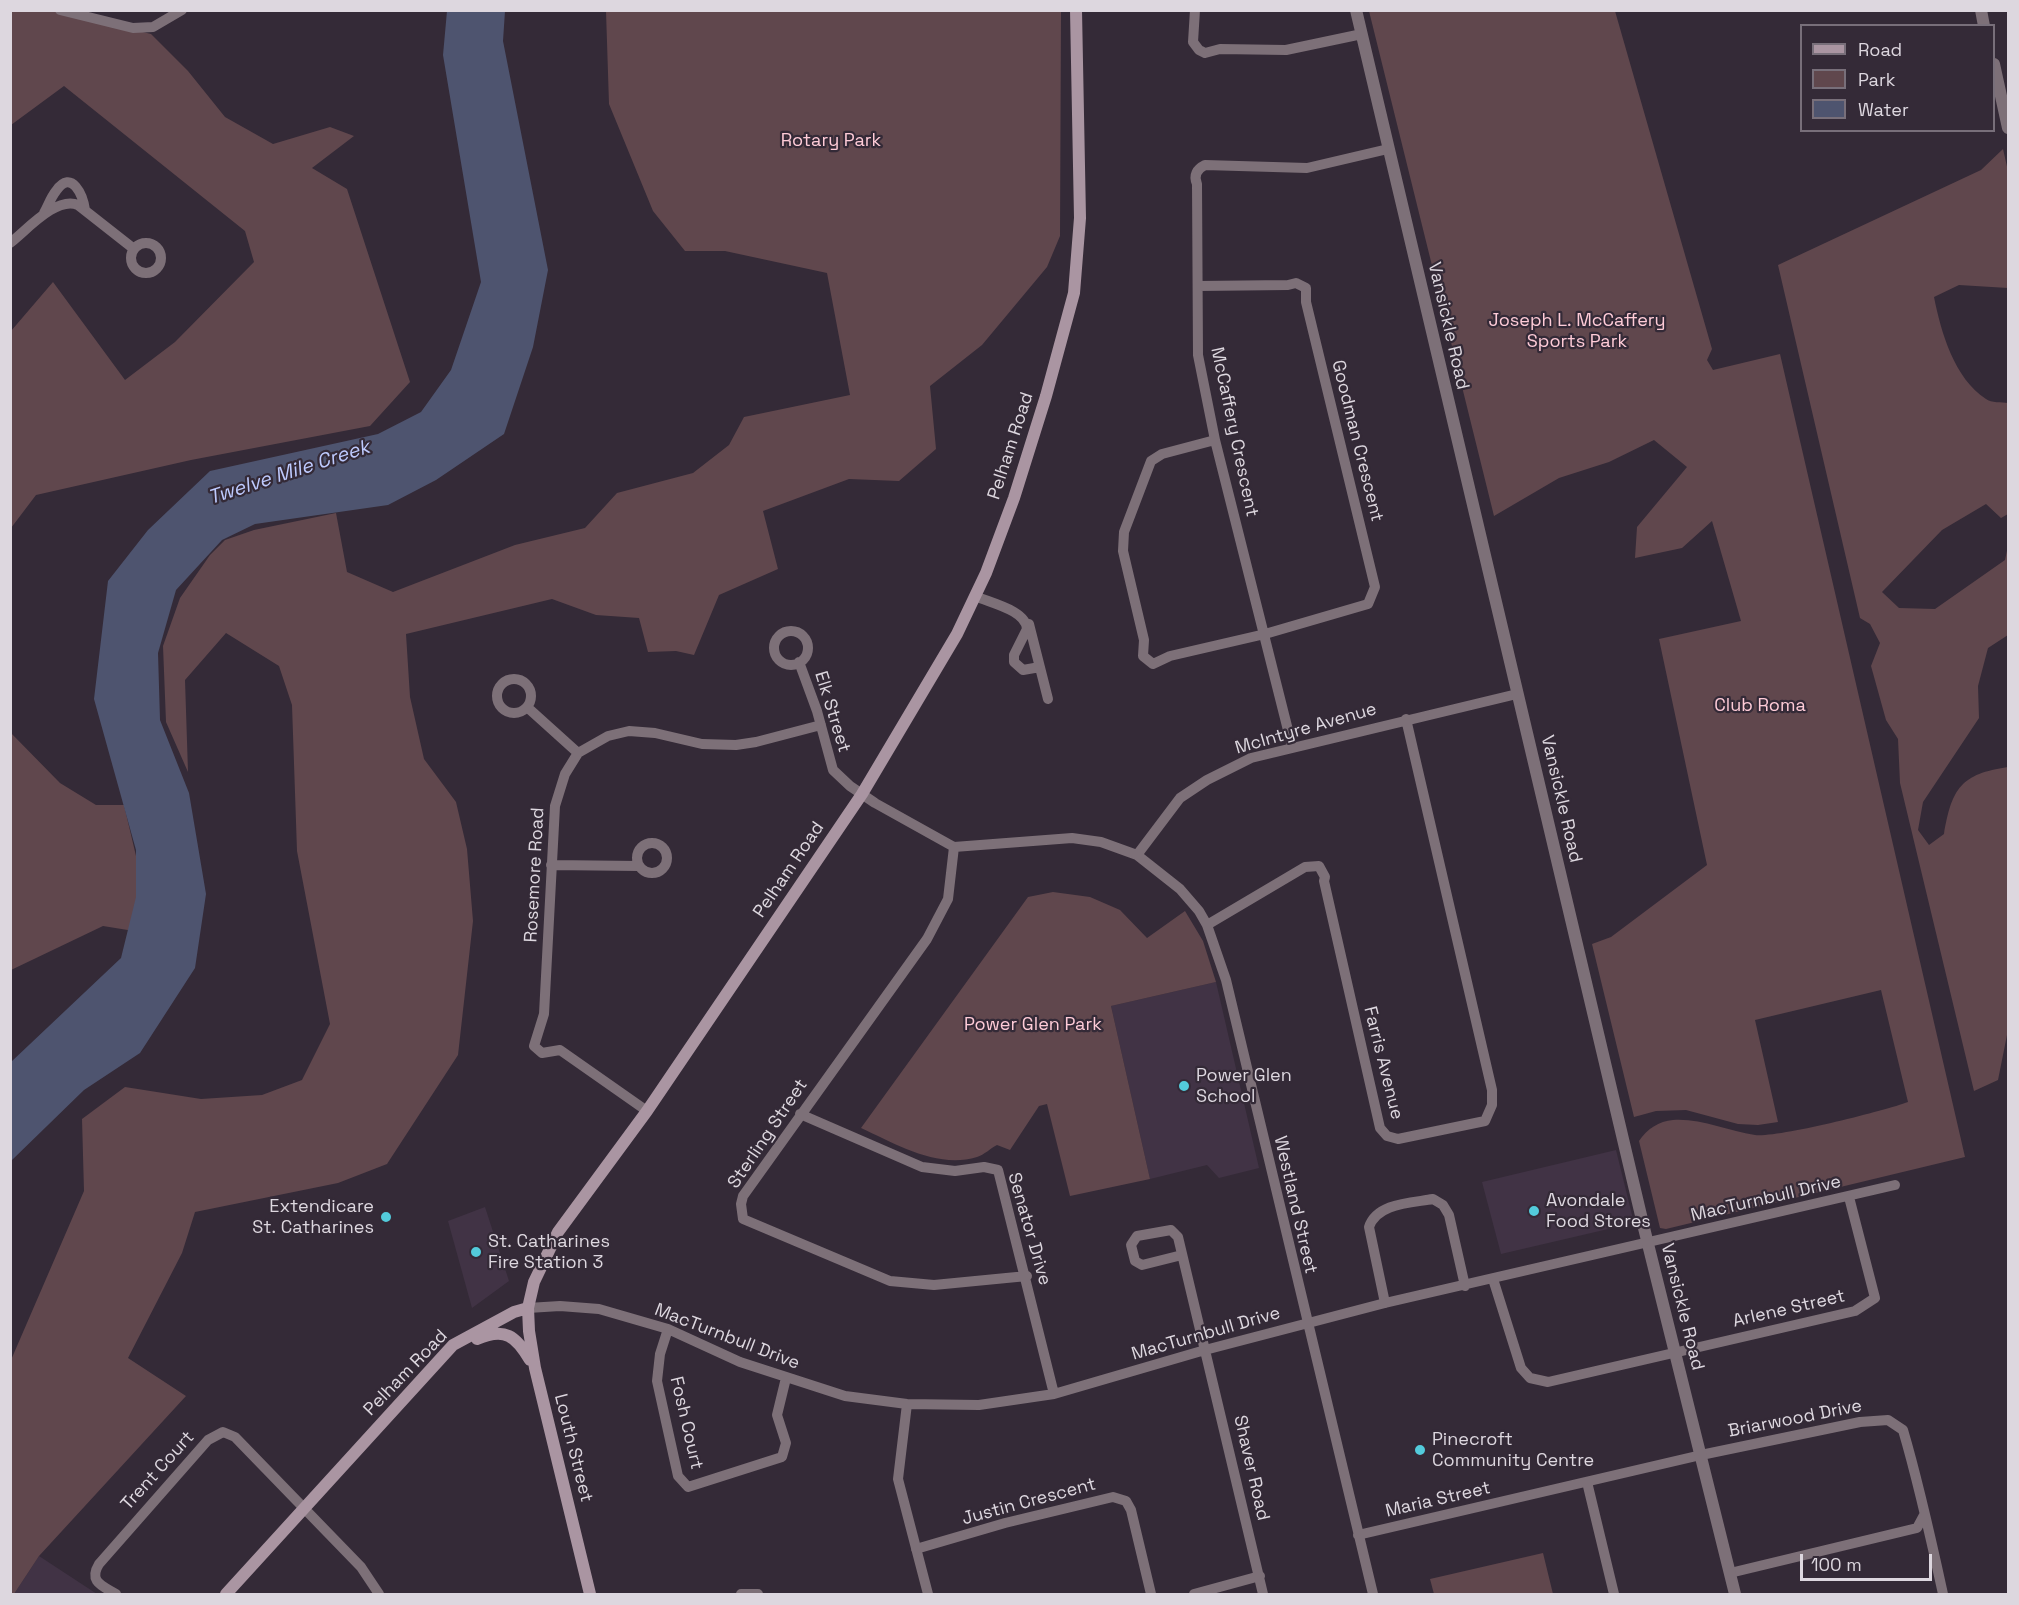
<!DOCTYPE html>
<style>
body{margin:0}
#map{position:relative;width:2019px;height:1605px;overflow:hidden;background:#342a37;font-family:"Space Grotesk",sans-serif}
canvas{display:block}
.frame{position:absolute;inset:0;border:12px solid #ddd7df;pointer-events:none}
.legend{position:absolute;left:1800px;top:24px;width:195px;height:108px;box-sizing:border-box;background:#342a37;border:2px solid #786f7a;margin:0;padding:8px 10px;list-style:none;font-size:18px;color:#ddd7df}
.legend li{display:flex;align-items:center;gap:12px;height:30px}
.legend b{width:30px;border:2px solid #786f7a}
.scale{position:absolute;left:1800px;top:1554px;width:132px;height:27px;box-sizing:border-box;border:3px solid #ddd7df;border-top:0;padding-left:8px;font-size:18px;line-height:21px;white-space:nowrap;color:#ddd7df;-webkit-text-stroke:4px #342a37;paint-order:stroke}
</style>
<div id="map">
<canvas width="2019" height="1605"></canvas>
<div class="frame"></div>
<ul class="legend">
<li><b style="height:8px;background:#aa95a2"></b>Road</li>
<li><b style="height:16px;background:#60474d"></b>Park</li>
<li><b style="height:16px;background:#4e546f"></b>Water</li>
</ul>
<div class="scale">100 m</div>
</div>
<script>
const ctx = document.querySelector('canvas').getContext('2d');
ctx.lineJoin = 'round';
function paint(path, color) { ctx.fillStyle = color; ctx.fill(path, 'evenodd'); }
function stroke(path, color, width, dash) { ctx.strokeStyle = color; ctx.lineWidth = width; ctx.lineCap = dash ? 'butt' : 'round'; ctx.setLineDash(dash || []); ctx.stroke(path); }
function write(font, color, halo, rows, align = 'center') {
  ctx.font = font + ' "Space Grotesk",sans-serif'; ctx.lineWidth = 4.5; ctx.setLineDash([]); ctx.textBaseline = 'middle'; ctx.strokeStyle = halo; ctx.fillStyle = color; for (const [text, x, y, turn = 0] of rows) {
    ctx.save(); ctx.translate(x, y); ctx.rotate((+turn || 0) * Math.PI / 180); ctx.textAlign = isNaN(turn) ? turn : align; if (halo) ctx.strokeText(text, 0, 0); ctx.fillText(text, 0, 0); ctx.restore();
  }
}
paint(new Path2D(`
 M1216,982L1259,1168L1219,1178L1207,1165L1150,1179L1111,1006Z
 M1616,1150L1634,1223L1501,1254L1482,1182Z
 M485,1207L509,1281L472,1308L448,1221Z
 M39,1556L97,1594H14Z`), '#413345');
paint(new Path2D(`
 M11,11H57L151,34L188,71L225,117L273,144L330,127L354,136L312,168L347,189L410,382L370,426L191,460L36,495L11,528V331L53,282L125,380L175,342L254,262L245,231L64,86L11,125Z
 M606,11H1061L1060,236L1047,267L982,345L930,386L936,449L899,481L849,479L763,511L778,569L719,595L694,655L676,651L648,652L639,618L596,615L552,599L406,634L410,697L424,759L456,802L467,849L473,921L458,1055L387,1164L338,1183L195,1212L182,1253L128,1358L186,1396L39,1556L14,1594H11V1360L84,1191L82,1119L125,1087L201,1099L262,1095L302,1080L330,1024L297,851L292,705L279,666L226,633L185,680L188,772L166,722L163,646L180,598L210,555L225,540L254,530L336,513L347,572L393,592L515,545L585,528L617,493L693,473L729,445L744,417L850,395L827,273L725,251H685L653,211L609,104Z
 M1369,11H1615L1712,349L1707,360L1713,370L1780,354L1965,1157L1666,1229L1660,1228L1639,1141C1647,1129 1659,1121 1673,1120C1700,1118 1728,1131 1755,1135C1777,1138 1884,1111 1908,1102L1881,990L1755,1020L1778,1122L1758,1125L1738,1124L1686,1110L1656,1111L1634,1117L1592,944L1611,937L1707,865L1659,639L1741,621L1712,521L1682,548L1635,558L1637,527L1687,467L1654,440L1609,462L1559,478L1494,516Z
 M2003,149L2008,171V288L1959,285L1934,297C1941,332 1954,378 1986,399C1991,403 2002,402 2008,403V514L2001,518L1986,504L1942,530L1882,592L1899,608L1935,609L2005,560L2008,546V635L1988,648L1978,686L1979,718L1923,802L1918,830L1929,845L1944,834C1952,788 1961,774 2008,767V1030L1998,1080L1974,1091L1900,783L1898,739L1886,720L1871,666L1880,643L1870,624L1860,618L1778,265L1981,170Z
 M10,732L60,783L96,805H124L144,890L140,932L103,926L11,970Z
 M1053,892L1090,897L1120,910L1147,938L1185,911L1203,941L1216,982L1111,1006L1150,1179L1070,1196L1047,1104L1039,1106L1010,1150L997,1145C991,1148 984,1155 977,1157C937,1169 896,1144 861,1128L1028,897Z
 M1543,1553L1553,1594H1434L1430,1579Z`), '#60474d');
paint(new Path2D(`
 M447,11H505L503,41L548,270L533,347L504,434L436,480L388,505L255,524L222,540L176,590L158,653L160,720L189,793L206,894L195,968L140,1053L84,1090L11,1161V1062L121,958L136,897V850L94,699L108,581L148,530L210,471L378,434L421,412L451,370L481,282L443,55Z`), '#4e546f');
stroke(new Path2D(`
 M60,10L133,28L153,27L182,10
 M1195,10L1193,42L1199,50L1205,53L1220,49L1286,50L1362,34
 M44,213C48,206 51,197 56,191C72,168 83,196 85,210
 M131 258a15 15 0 1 1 30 0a15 15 0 1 1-30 0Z
 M10,243C27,230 56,196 78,205L134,249
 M1198,286L1288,285L1296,283L1306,288V302L1375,587L1368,604L1265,634L1170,656L1153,664L1143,656L1144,640L1123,551L1124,532L1151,461L1162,454L1215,440
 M975,596C990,603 1026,610 1027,629L1014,655V662L1023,670L1040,667
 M1029,624L1048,699
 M774 648a17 17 0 1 1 34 0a17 17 0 1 1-34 0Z
 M799,662L817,711L833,770L850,786L875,803L954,847L1072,838L1101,842L1137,855L1180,889L1199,911L1207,925L1226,980L1373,1594
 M497 696a17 17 0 1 1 34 0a17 17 0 1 1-34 0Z
 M527,707L578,753
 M1292,746L1215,440L1198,355L1197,184C1193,175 1197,169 1205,165L1307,168L1388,149
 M637 858a15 15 0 1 1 30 0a15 15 0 1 1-30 0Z
 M954,847L948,899L927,939L743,1196L741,1204L743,1219L890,1281L934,1285L1027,1276
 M1137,855L1180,798L1207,780L1251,758L1517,694
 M551,865L639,866
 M1207,925L1305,867L1319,866L1325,877L1324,881L1380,1128L1387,1136L1398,1139L1485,1121L1492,1105V1090L1406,719
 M647,1111L560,1050L542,1053L534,1046L544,1014L555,806L565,774L578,753L608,736L629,731L655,733L702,744L736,745L756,742L821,725
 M800,1114L922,1167L955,1171L984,1167L998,1170L1054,1394
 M1182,1255L1142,1265L1135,1261L1131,1245L1137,1236L1171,1230L1178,1237L1263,1594
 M1493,1279L1521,1368L1530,1378L1548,1382L1855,1311L1875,1298L1849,1197
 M1385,1303L1369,1227C1377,1203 1411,1203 1433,1199L1443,1205L1449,1215L1465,1286
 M528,1308L560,1306L599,1309L668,1329L740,1362L845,1396L907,1404L979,1405L1054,1394L1205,1350L1385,1303L1895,1185
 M668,1329L660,1354L657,1381L678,1476L688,1487L782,1457L786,1443L777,1415L786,1378
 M907,1404L898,1479L928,1594
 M1587,1482L1614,1594
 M1358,1535L1701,1455L1860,1422L1888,1420L1903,1430C1919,1484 1931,1539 1943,1594
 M916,1549L1005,1523L1113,1497L1126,1501L1131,1510L1151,1594
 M1730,1573L1917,1528L1924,1515
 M116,1594C103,1586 88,1582 99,1564L208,1440L223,1432L235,1437L361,1567L379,1594
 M741,1594H758
 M1194,1594L1260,1576`), '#7d7078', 10);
stroke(new Path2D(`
 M1356,10L1644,1228L1735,1594
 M1981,10L1984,26
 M1994,64L2008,128`), '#7d7078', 12);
stroke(new Path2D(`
 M477,1339C505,1327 516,1336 530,1360
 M226,1594L453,1345L514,1312L528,1308
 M590,1594L535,1368L529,1331L528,1308L534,1282L558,1232L647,1111L862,794L957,634L986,573L1014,498L1046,396L1074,293L1080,218L1076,10`), '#aa95a2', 12);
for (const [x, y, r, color] of [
 [1184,1086,6,"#53cbdb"],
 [1534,1211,6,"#53cbdb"],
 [386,1217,6,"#53cbdb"],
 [476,1252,6,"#53cbdb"],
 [1420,1450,6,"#53cbdb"]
]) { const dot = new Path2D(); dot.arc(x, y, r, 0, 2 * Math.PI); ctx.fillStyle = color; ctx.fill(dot); stroke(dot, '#342a37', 2); }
write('18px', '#fecbd7', '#342a37', [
 ["Rotary Park",831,141],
 ["Joseph L. McCaffery",1577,321],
 ["Sports Park",1577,342],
 ["Club Roma",1760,706],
 ["Power Glen Park",1033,1025]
]);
write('18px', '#ddd7df', '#342a37', [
 ["Vansickle Road",1448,326,77],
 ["McCaffery Crescent",1234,432,78],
 ["Goodman Crescent",1357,441,76],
 ["Pelham Road",1011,446,-72],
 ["Elk Street",832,712,73],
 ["McIntyre Avenue",1306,729,-16],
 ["Vansickle Road",1561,799,77],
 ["Pelham Road",789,870,-56],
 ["Rosemore Road",535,875,-87],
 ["Farris Avenue",1383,1063,76],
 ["Sterling Street",768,1134,-56],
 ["MacTurnbull Drive",1766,1199,-13],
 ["Westland Street",1295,1205,77],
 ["Senator Drive",1029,1229,74],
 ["Vansickle Road",1682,1307,76],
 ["Arlene Street",1789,1309,-13],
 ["MacTurnbull Drive",1206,1334,-16],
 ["MacTurnbull Drive",727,1337,21],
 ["Pelham Road",406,1373,-46],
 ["Briarwood Drive",1795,1419,-11],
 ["Fosh Court",686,1423,77],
 ["Louth Street",573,1448,76],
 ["Shaver Road",1251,1468,77],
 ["Trent Court",158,1471,-48],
 ["Maria Street",1438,1500,-13],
 ["Justin Crescent",1029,1502,-15]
]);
write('18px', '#ddd7df', '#342a37', [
 ["Power Glen",1196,1076],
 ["School",1196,1097],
 ["Avondale",1546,1201],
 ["Food Stores",1546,1222],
 ["Extendicare",374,1207,"right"],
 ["St. Catharines",374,1228,"right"],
 ["St. Catharines",488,1242],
 ["Fire Station 3",488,1263],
 ["Pinecroft",1432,1440],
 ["Community Centre",1432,1461]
], 'left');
write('italic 20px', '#becafe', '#342a37', [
 ["Twelve Mile Creek",289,473,-18]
]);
</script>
